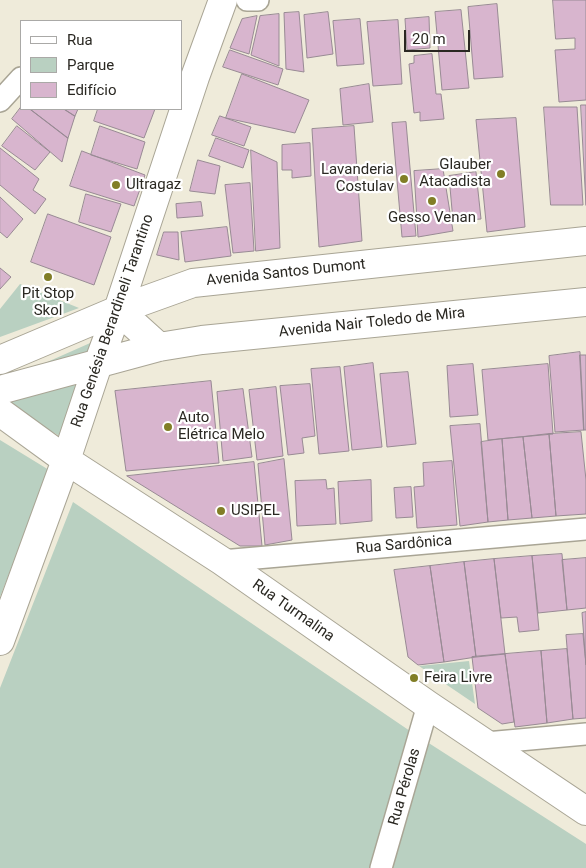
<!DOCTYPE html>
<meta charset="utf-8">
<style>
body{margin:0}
#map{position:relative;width:586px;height:868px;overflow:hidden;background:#efebda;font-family:Roboto,sans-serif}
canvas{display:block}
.legend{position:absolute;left:20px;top:20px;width:162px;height:90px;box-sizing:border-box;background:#fff;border:1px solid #aaa9a7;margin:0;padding:6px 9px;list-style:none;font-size:15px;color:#2a2822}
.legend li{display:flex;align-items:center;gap:10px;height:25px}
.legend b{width:25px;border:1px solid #aaa9a7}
.scale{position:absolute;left:404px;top:30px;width:66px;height:22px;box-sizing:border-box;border:2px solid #2a2822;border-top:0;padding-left:6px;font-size:15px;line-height:18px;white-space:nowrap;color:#2a2822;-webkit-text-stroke:4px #fff;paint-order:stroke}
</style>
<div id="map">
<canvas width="586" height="868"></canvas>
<ul class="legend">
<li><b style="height:6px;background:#fff"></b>Rua</li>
<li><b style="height:14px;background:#b9d0c1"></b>Parque</li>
<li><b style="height:14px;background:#d8b5ce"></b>Edifício</li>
</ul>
<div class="scale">20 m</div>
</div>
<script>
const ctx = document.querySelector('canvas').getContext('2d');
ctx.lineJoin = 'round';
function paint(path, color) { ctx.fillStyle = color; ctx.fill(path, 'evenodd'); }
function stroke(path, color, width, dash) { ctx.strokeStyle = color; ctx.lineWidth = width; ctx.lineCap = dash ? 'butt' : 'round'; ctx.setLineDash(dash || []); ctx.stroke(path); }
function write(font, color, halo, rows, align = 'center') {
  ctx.font = font + ' Roboto,sans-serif'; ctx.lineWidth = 4.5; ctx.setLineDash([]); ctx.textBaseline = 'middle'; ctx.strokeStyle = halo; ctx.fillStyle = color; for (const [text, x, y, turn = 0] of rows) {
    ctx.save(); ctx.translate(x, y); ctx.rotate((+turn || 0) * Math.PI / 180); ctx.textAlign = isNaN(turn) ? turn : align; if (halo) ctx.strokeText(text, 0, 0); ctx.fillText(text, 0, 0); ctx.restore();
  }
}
paint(new Path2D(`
 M20,284L79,308L0,337V309Z
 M97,340L93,356L2,382Z
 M84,379L63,438L0,401Z
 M0,440L49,470L0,597Z
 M73,502L410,731L586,844V868H0V688Z
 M469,661L475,704L419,666Z`), '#b9d0c1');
const building = new Path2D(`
 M553,0H586V100L559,102L555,50L575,49V38L556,39Z
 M497,4L503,77L474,79L468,7Z
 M461,10L469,88L442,90L435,12Z
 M299,12L304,72L286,69L284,13Z
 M328,12L333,54L307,58L304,15Z
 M279,14V66L251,55L260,16Z
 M257,16L249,54L230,48L242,19Z
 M429,17L430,48L407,50L405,19Z
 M360,19L364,64L337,66L333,21Z
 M398,20L402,84L373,86L367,22Z
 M230,50L283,69L278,85L223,67Z
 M432,54L436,94H441L444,119L420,121V112L414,113L409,64L414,63V56Z
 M242,74L309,100L295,133L226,118Z
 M369,84L373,122L343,125L340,89Z
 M581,105H586V205Z
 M21,107V109H30L68,138L62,162L12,119Z
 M544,107H577L583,205H551Z
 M30,109H64L75,116L68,138Z
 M64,109H78L75,116Z
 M98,109H155L144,138L94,121Z
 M220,116L251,127L244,146L212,135Z
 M516,118L525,227L487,232L476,120Z
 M406,122L416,236L402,237L392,123Z
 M17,126L50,152L35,170L2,146Z
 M100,126L145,142L137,169L91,155Z
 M354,126L362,241L319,247L312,129Z
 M216,138L249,150L243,168L209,156Z
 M310,143L311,176L292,178V170H282V145Z
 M0,148L39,179L33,190L46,199L35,214L0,185Z
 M251,150L277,162L280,248L256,251Z
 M82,151L145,175L134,206L70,186Z
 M198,160L220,166L215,194L190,191Z
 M443,169L453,231L418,237L414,171Z
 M476,172L481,219L453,221L449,176Z
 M250,183L254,251L233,253L225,185Z
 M86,194L121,204L111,232L79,222Z
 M0,197L23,219L7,238L0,232Z
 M201,202L203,216L177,218L176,204Z
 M48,214L111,237L94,285L31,262Z
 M227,227L231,256L185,262L181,232Z
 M164,232H178L179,260L157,255Z
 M0,268L11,277L0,289Z
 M580,352L584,430L555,432L549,356Z
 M580,355H586V430H584Z
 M373,363L382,447L352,450L344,367Z
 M473,364L478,415L450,417L447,366Z
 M548,364L553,434L488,440L482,370Z
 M340,367L349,451L319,454L311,369Z
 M408,372L416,444L387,447L380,374Z
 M211,381L219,463L126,471L115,391Z
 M310,384L315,436L302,438L304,453L288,455L280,386Z
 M276,387L283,456L257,460L249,390Z
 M243,389L252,457L223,461L217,392Z
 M480,424L488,522L460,526L450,426Z
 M581,432L586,480V514L556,516L549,434Z
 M549,434L556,516L532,518L523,437Z
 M523,437L532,518L508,520L502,439Z
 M502,439L508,520L488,522L481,442Z
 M284,459L292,540L265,545L258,464Z
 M452,461L457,525L417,528L414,487L424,486L423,463Z
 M254,462L262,546H240L127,476Z
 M326,480L327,489L334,488L336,524L297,526L295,481Z
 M371,480L372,521L340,524L338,482Z
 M411,487L413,517L396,518L394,488Z
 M562,554L567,610L538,613L532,556Z
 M532,556L539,630L519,632L517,617L501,618L494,559Z
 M586,558V608L567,610L562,560Z
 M494,559L505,654L476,657L464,562Z
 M464,562L476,657L444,662L430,566Z
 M430,566L444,662L418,665L408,657L394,570Z
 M586,612V665L582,613Z
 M583,634L586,665V718L573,719L566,635Z
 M567,649L573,719L547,723L541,651Z
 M541,651L547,723L515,727L505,654Z
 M505,654L514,722L502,724L478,708L472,657Z`);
paint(building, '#d8b5ce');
stroke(building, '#988a94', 1);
const street = new Path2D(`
 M247,0H258
 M0,101L21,78
 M222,561L586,529
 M486,743L586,734
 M381,868L428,705`);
const secondary = new Path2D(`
 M118,310L159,347
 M0,360L118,310L193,283L586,241
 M0,390L159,347L202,340L586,302
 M0,412L66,460L222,561L428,705L586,811
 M0,641L66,460L98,364L118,310L195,77L223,0`);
stroke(street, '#a9a595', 24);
stroke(secondary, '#a9a595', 30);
stroke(street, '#fff', 21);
stroke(secondary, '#fff', 28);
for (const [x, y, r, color] of [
 [501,174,5,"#817e26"],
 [404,179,5,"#817e26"],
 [116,185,5,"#817e26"],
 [432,201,5,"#817e26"],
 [48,277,5,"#817e26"],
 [168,427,5,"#817e26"],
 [221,511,5,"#817e26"],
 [414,678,5,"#817e26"]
]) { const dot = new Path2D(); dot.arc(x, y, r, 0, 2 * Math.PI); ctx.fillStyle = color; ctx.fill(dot); stroke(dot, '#fff', 2); }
write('15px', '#2a2822', '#fff', [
 ["Glauber",491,165,"right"],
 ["Atacadista",491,182,"right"],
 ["Lavanderia",394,170,"right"],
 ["Costulav",394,187,"right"],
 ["Ultragaz",126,185],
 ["Gesso Venan",432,218,"center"],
 ["Pit Stop",48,294,"center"],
 ["Skol",48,311,"center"],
 ["Auto",178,418],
 ["Elétrica Melo",178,435],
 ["USIPEL",231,511],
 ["Feira Livre",424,678]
], 'left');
write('15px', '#2a2822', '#fff', [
 ["Avenida Santos Dumont",286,273,-6],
 ["Rua Genésia Berardineli Tarantino",113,321,-71],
 ["Avenida Nair Toledo de Mira",372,323,-6],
 ["Rua Sardônica",404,545,-5],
 ["Rua Turmalina",293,611,35],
 ["Rua Pérolas",405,787,-74]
]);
</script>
